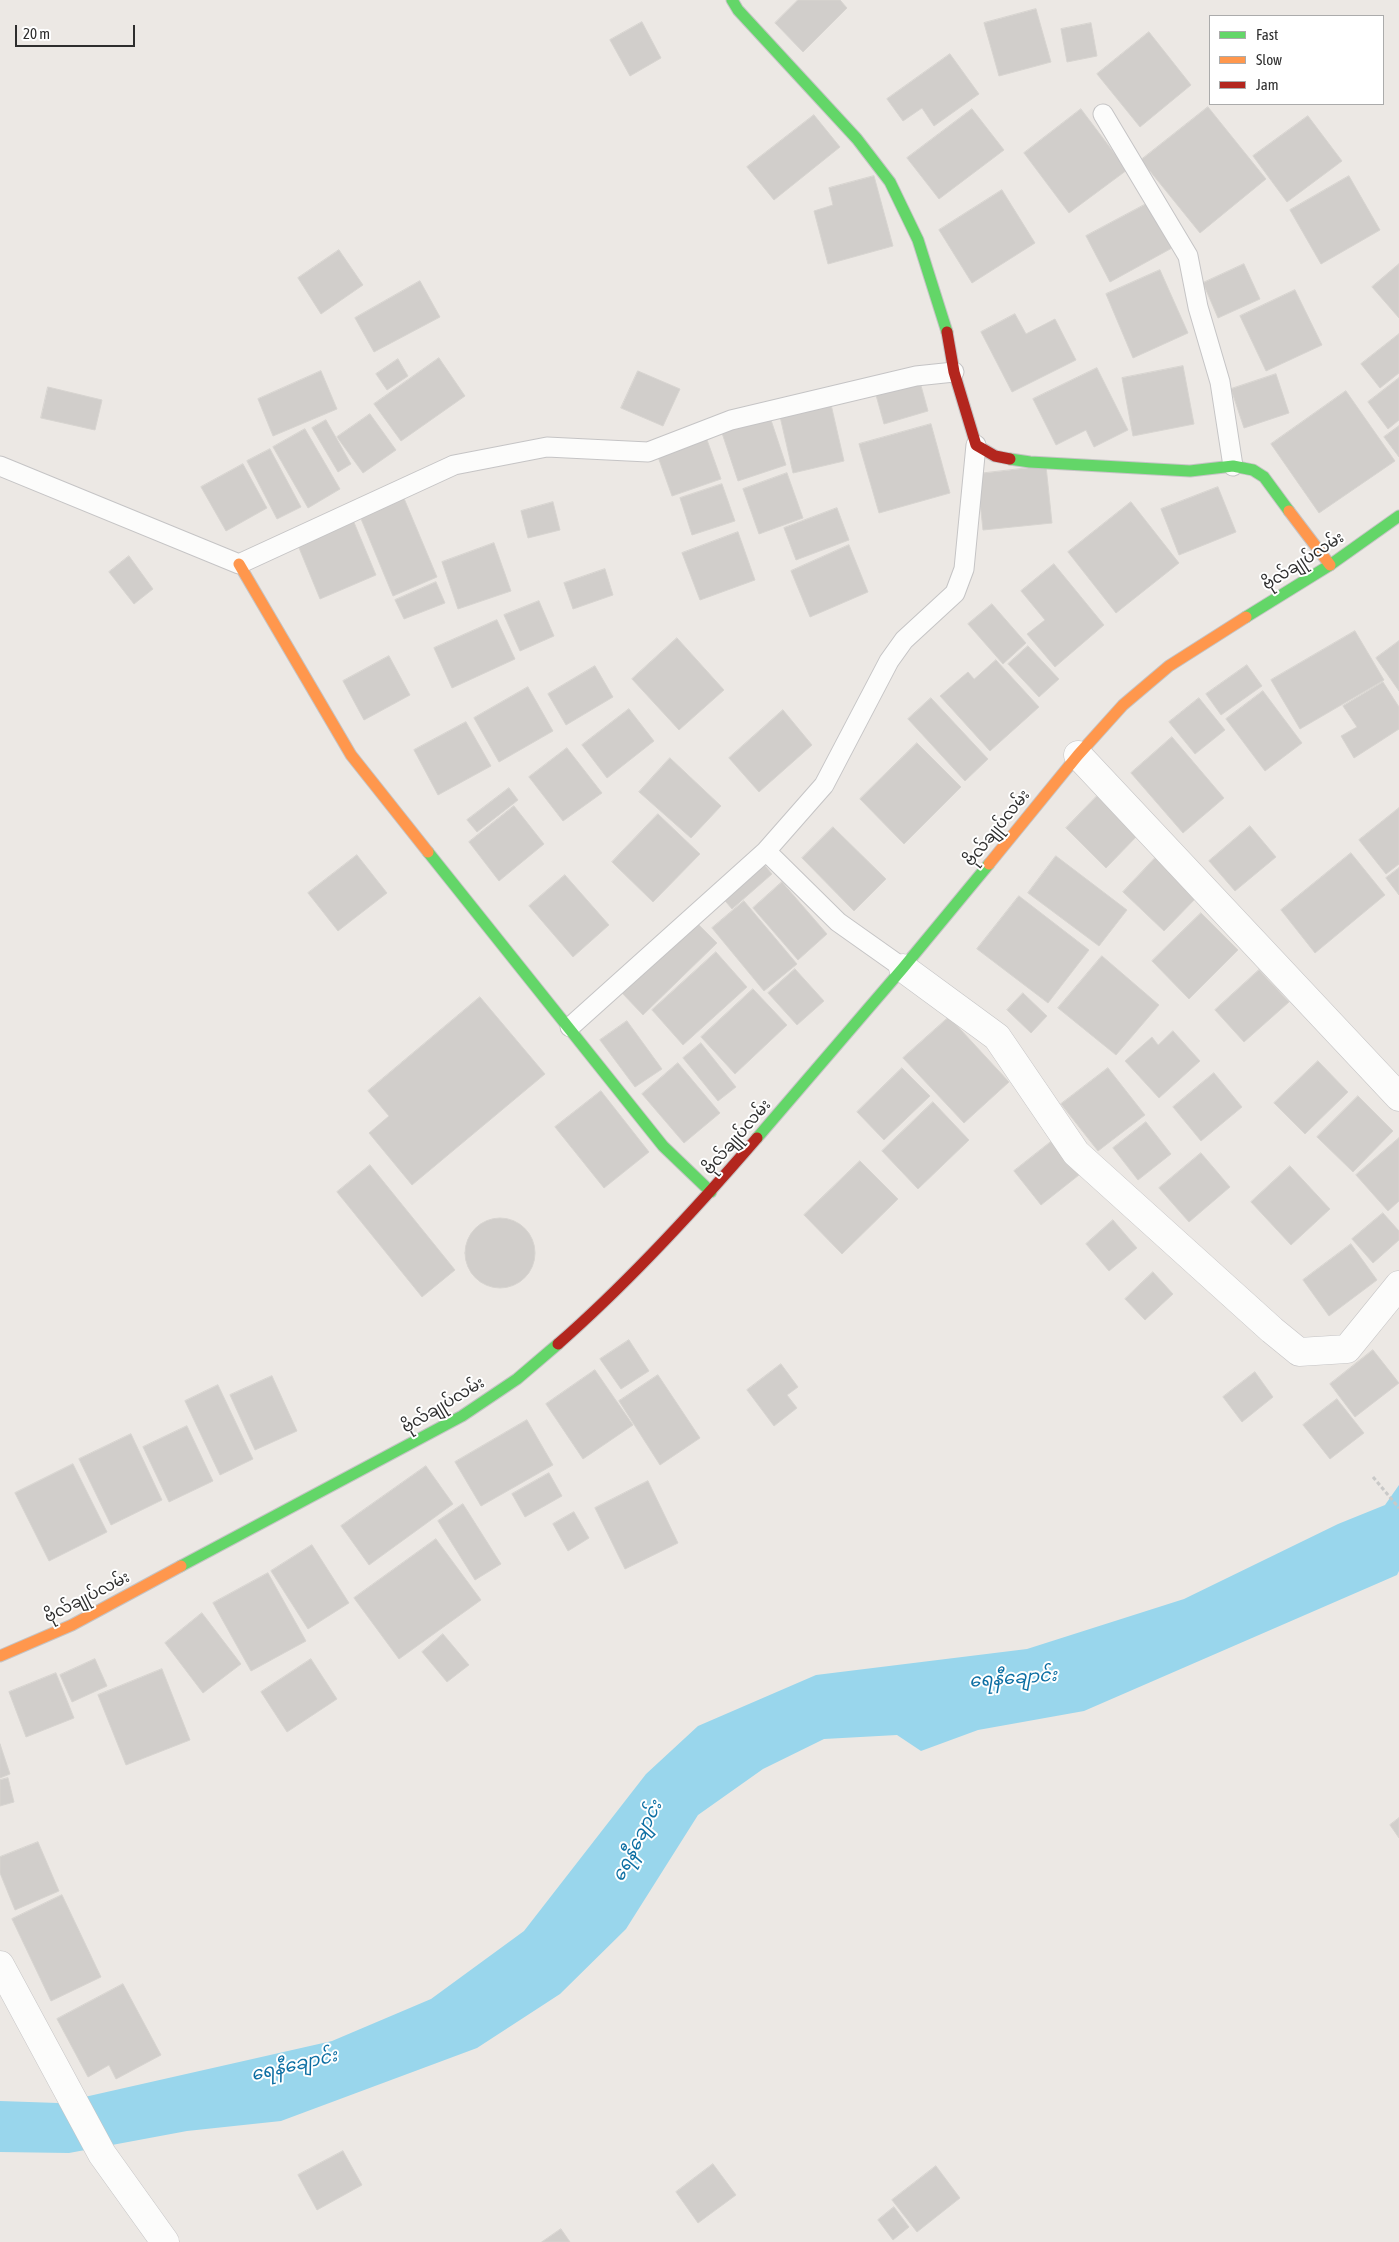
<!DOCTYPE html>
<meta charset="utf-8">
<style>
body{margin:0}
#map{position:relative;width:1399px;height:2242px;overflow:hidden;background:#ece8e4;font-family:"Asap Condensed",sans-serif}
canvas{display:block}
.legend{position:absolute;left:1209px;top:15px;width:175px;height:90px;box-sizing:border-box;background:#fff;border:1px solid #ababab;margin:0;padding:6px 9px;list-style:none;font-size:15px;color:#2e2e2e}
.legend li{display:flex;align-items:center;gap:10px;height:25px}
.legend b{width:25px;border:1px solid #ababab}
.scale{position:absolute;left:15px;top:25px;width:120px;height:22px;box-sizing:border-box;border:2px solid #2e2e2e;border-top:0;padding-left:6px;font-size:15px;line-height:18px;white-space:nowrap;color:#2e2e2e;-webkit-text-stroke:4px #fff;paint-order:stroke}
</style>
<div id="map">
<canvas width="1399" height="2242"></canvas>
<ul class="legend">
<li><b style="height:6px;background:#63d668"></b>Fast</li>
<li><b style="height:6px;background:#ff974d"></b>Slow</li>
<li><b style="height:6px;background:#b3261e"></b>Jam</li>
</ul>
<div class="scale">20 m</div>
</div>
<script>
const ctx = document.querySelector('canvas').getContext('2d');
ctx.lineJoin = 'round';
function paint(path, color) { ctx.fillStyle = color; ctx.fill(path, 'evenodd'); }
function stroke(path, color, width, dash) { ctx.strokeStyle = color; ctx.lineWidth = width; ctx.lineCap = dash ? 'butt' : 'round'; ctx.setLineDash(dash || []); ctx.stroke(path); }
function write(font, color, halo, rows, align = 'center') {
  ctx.font = font + ' "Asap Condensed","Noto Sans Myanmar",sans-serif'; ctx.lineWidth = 4; ctx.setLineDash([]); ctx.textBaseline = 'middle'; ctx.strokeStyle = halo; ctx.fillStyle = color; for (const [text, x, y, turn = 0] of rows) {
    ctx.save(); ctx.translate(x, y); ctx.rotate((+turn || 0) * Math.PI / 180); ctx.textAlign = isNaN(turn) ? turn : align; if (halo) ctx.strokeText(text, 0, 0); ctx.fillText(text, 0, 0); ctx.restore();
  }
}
paint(new Path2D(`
 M1399,1485V1571L1397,1575L1084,1711L978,1730L921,1751L897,1735L824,1739L763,1769L698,1815L626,1929L560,1994L477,2048L281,2121L187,2131L69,2153L0,2152V2101L58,2103L332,2041L431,1999L524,1931L646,1774L698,1726L816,1675L1027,1649L1184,1599L1338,1524L1385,1505Z`), '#99d6ec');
const building = new Path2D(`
 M798,0H840L847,8L803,52L775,23Z
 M1036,9L1051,62L999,76L984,23Z
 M642,22L661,58L630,76L610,40Z
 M1091,23L1097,56L1067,62L1061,29Z
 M1149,32L1191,85L1140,127L1097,74Z
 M950,54L979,94L934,126L922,108L903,121L887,99Z
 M1208,107L1266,179L1200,233L1141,160Z
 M972,109L1004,150L939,199L907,158Z
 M1081,109L1127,170L1069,213L1024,153Z
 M814,115L840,147L774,200L747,167Z
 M1308,116L1342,161L1287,202L1253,156Z
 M874,176L893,246L828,264L814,211L833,205L829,188Z
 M1349,176L1380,230L1321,264L1290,210Z
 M1002,190L1035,243L972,283L939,230Z
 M1148,203L1172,248L1110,282L1086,236Z
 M339,250L363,285L321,314L298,278Z
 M1244,264L1260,299L1218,318L1203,283Z
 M1399,264V318L1372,287Z
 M1160,270L1188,333L1133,358L1106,294Z
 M420,281L440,317L374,352L355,318Z
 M1295,290L1322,345L1266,371L1240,316Z
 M1015,314L1026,334L1055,319L1076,360L1012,392L981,332Z
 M1399,334V373L1380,388L1361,364Z
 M439,358L465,396L401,441L374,404Z
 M398,359L408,376L387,390L376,374Z
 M1183,366L1194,424L1133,436L1122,378Z
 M1097,368L1128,430L1094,447L1086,430L1056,445L1033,399Z
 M321,371L337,409L273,436L258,399Z
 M638,371L680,389L663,426L621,408Z
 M1276,374L1289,413L1244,428L1231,389Z
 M1399,378V420L1388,429L1368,402Z
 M920,382L928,411L884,424L876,395Z
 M48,387L102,400L95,430L41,418Z
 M1346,391L1395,461L1319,513L1271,444Z
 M830,400L844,461L793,473L779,412Z
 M768,411L786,465L738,481L720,427Z
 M370,414L396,450L363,473L337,437Z
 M326,420L351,464L338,472L312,428Z
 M931,424L950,493L879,513L859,444Z
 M1399,426V457L1384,437Z
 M305,429L340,489L308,508L273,447Z
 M706,437L721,479L672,496L657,454Z
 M270,449L301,507L277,519L247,461Z
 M243,464L267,508L226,531L201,487Z
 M1046,466L1052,523L983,530L977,474Z
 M787,473L803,518L759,534L743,489Z
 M722,484L735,521L692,535L680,498Z
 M1218,487L1236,532L1179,555L1161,509Z
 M403,496L437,577L393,596L359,514Z
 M553,502L560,530L528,538L521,511Z
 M1131,502L1179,563L1116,613L1068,552Z
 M837,508L849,540L796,560L784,528Z
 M353,520L376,575L320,599L297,543Z
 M738,532L755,580L700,600L682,553Z
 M494,543L511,591L458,609L442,562Z
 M849,545L868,592L810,617L791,571Z
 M129,556L153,589L134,604L109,572Z
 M1054,564L1104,625L1055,667L1027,634L1045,620L1021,591Z
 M605,569L613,595L573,609L564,583Z
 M436,582L445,603L404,619L395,600Z
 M539,601L554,636L520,651L504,615Z
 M992,604L1026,643L1003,664L968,624Z
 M497,620L515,659L452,688L434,648Z
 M1355,631L1384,680L1300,729L1271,680Z
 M677,638L724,690L679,730L632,679Z
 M1399,641V691L1376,658Z
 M1028,646L1059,679L1039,697L1008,664Z
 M389,656L410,695L364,720L343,681Z
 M996,660L1039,707L990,751L940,696L968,672L974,679Z
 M1247,665L1262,686L1221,715L1206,694Z
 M595,666L613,697L566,725L548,694Z
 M1383,682L1399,707V729L1354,758L1341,736L1357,727L1343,706Z
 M528,687L553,731L499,762L474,718Z
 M1263,691L1302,743L1265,771L1226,719Z
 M931,698L988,759L965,781L908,719Z
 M1199,698L1225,730L1195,754L1169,722Z
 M629,709L654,741L607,778L582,745Z
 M783,710L812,745L759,792L729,758Z
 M466,722L491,766L438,795L414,750Z
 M1172,737L1224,798L1183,833L1131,773Z
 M917,743L961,787L904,844L860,799Z
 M567,748L602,793L563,821L529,777Z
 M670,758L721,806L691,838L639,792Z
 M509,788L518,800L477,832L467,820Z
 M1097,796L1137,836L1106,868L1066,828Z
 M514,806L544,844L499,881L469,842Z
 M1399,808V864L1386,874L1359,840Z
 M658,814L700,854L653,902L612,862Z
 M1250,826L1276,857L1235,891L1209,861Z
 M833,827L886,879L854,911L802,858Z
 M1351,853L1385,895L1315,953L1281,910Z
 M357,855L387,893L338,931L308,893Z
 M1056,856L1127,910L1099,946L1028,893Z
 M1156,857L1197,897L1164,931L1123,892Z
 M761,861L772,874L732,909L721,896Z
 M1399,868V895L1386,878Z
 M565,875L609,925L573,957L529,906Z
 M782,882L827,934L798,960L753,908Z
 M1019,896L1089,950L1048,1003L977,949Z
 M744,901L797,964L764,991L712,928Z
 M1201,913L1238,950L1189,999L1152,961Z
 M695,921L717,943L643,1015L622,993Z
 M716,952L747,987L683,1045L652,1010Z
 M1102,956L1159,1005L1116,1055L1058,1008Z
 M795,969L824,1001L797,1025L768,993Z
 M1259,970L1289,1002L1244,1042L1215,1010Z
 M753,989L787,1025L735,1074L701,1037Z
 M1023,993L1047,1016L1031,1033L1007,1010Z
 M480,997L545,1074L412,1185L369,1133L389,1116L368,1091Z
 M949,1017L1009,1082L964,1123L903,1058Z
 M627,1021L662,1069L635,1087L600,1040Z
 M1173,1031L1200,1061L1159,1098L1125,1061L1152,1037L1158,1045Z
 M701,1043L736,1087L718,1101L683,1058Z
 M1318,1061L1348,1092L1305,1134L1274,1103Z
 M678,1063L720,1113L684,1143L642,1094Z
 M902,1068L930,1096L884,1140L857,1112Z
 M1108,1068L1145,1115L1098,1151L1061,1104Z
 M1214,1073L1242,1107L1201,1141L1173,1107Z
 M601,1091L649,1152L604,1188L555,1127Z
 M1358,1096L1393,1131L1353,1172L1317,1137Z
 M933,1102L969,1140L918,1189L882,1151Z
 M1146,1122L1171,1154L1138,1180L1113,1148Z
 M1399,1138V1201L1388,1211L1356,1175Z
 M1052,1141L1079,1175L1041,1205L1014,1171Z
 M1201,1153L1230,1187L1189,1222L1159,1188Z
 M860,1161L898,1199L842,1254L804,1215Z
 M370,1165L455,1270L422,1297L337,1192Z
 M1290,1166L1330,1209L1291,1245L1251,1202Z
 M1383,1213L1399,1231V1240L1373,1263L1352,1239Z
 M465 1253a35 35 0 1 1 70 0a35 35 0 1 1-70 0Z
 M1113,1220L1137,1248L1109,1271L1086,1244Z
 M1351,1244L1377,1280L1329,1316L1303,1280Z
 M1153,1272L1173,1294L1145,1320L1125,1299Z
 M629,1340L649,1371L621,1389L600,1359Z
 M1373,1350L1399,1383L1355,1417L1330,1384Z
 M781,1364L798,1387L787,1395L797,1408L774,1426L747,1390Z
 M595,1370L633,1425L583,1459L546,1404Z
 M1255,1372L1273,1397L1242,1422L1223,1397Z
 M658,1375L700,1438L660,1465L619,1401Z
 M272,1376L297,1431L255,1450L230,1395Z
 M218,1385L253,1459L220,1475L185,1401Z
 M1337,1399L1364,1433L1330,1459L1303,1425Z
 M527,1420L553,1465L481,1506L455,1462Z
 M187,1426L213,1481L169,1502L143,1447Z
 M131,1434L162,1500L111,1525L79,1459Z
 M73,1464L107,1532L49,1561L15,1493Z
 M426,1466L453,1504L369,1565L341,1526Z
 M549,1473L562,1496L525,1517L512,1494Z
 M648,1481L678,1543L625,1569L595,1508Z
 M463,1504L501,1564L475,1580L438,1521Z
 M574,1512L589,1538L568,1551L553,1524Z
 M436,1539L481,1600L399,1659L354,1598Z
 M312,1545L349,1603L308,1629L271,1571Z
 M268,1573L306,1641L251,1671L213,1603Z
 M202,1613L241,1664L203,1693L165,1643Z
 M443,1634L469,1665L447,1682L422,1652Z
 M95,1659L107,1686L72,1702L60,1675Z
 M311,1659L337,1699L287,1732L261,1692Z
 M162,1669L190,1740L126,1765L98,1695Z
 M56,1673L74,1718L26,1737L9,1692Z
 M0,1744L10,1774L0,1778Z
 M8,1778L14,1802L0,1806V1780Z
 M1399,1818V1838L1390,1825Z
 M38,1842L59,1891L15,1910L0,1873V1857Z
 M62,1895L101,1977L51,2001L12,1919Z
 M123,1984L161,2055L116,2079L109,2065L88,2077L57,2019Z
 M343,2151L362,2185L317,2210L298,2175Z
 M713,2164L736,2195L698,2223L676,2192Z
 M936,2166L960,2198L917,2232L892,2200Z
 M894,2207L909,2227L893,2240L878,2220Z
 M561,2229L570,2242H542Z`);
paint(building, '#d1cecb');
stroke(building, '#d7d4d0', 1);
const lane = new Path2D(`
 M1103,114L1188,256L1198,307L1220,382L1233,466
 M0,466L239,564L454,465L547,447L648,452L731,420L916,376L954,372
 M766,851L838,922L903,968
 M570,1027L766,851L824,785L889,661L904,640L955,593L964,569L976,445`);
const street = new Path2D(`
 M1078,755L1399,1097
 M903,968L997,1037L1076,1153L1272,1330L1299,1352L1347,1349L1399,1285
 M0,1965L102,2154L165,2242`);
const fast = new Path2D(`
 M732,0L738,10L857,139L890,182L918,240L947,332
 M1010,459L1030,462L1190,471L1233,466L1253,470L1264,477L1289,511
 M1246,617L1330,565L1399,516
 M428,852L663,1146L711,1192
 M757,1138L903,968L989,864
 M181,1566L462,1416L517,1379L558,1344`);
const slow = new Path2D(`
 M1289,511L1330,565
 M239,564L351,755L428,852
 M989,864L1078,755L1123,705L1169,666L1246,617
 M0,1656L72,1625L181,1566`);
const jam = new Path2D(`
 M947,332L954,372L976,445L995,456L1010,459
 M558,1344C630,1281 695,1210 757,1138`);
stroke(lane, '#c5c4c5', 21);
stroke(street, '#c5c4c5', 29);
stroke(fast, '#c5c4c5', 13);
stroke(slow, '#c5c4c5', 13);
stroke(jam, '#c5c4c5', 13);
stroke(new Path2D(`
 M1373,1477L1399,1508`), '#c9c9c8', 3, [4, 2.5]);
stroke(lane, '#fcfcfb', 19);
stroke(street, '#fcfcfb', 28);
stroke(fast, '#63d668', 11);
stroke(slow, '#ff974d', 11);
stroke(jam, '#b3261e', 11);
write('16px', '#2e2e2e', '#fff', [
 ["ဗိုလ်‌ချုပ်‌လမ်း",1303,561,-33],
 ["ဗိုလ်‌ချုပ်‌လမ်း",997,828,-51],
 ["ဗိုလ်‌ချုပ်‌လမ်း",737,1137,-49],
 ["ဗိုလ်‌ချုပ်‌လမ်း",443,1405,-31],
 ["ဗိုလ်‌ချုပ်‌လမ်း",87,1597,-27]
]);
write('italic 18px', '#0d6fa3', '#fff', [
 ["ရေနီချောင်း",1013,1678,-4],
 ["ရေနီချောင်း",637,1841,-63],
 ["ရေနီချောင်း",294,2065,-13]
]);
</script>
